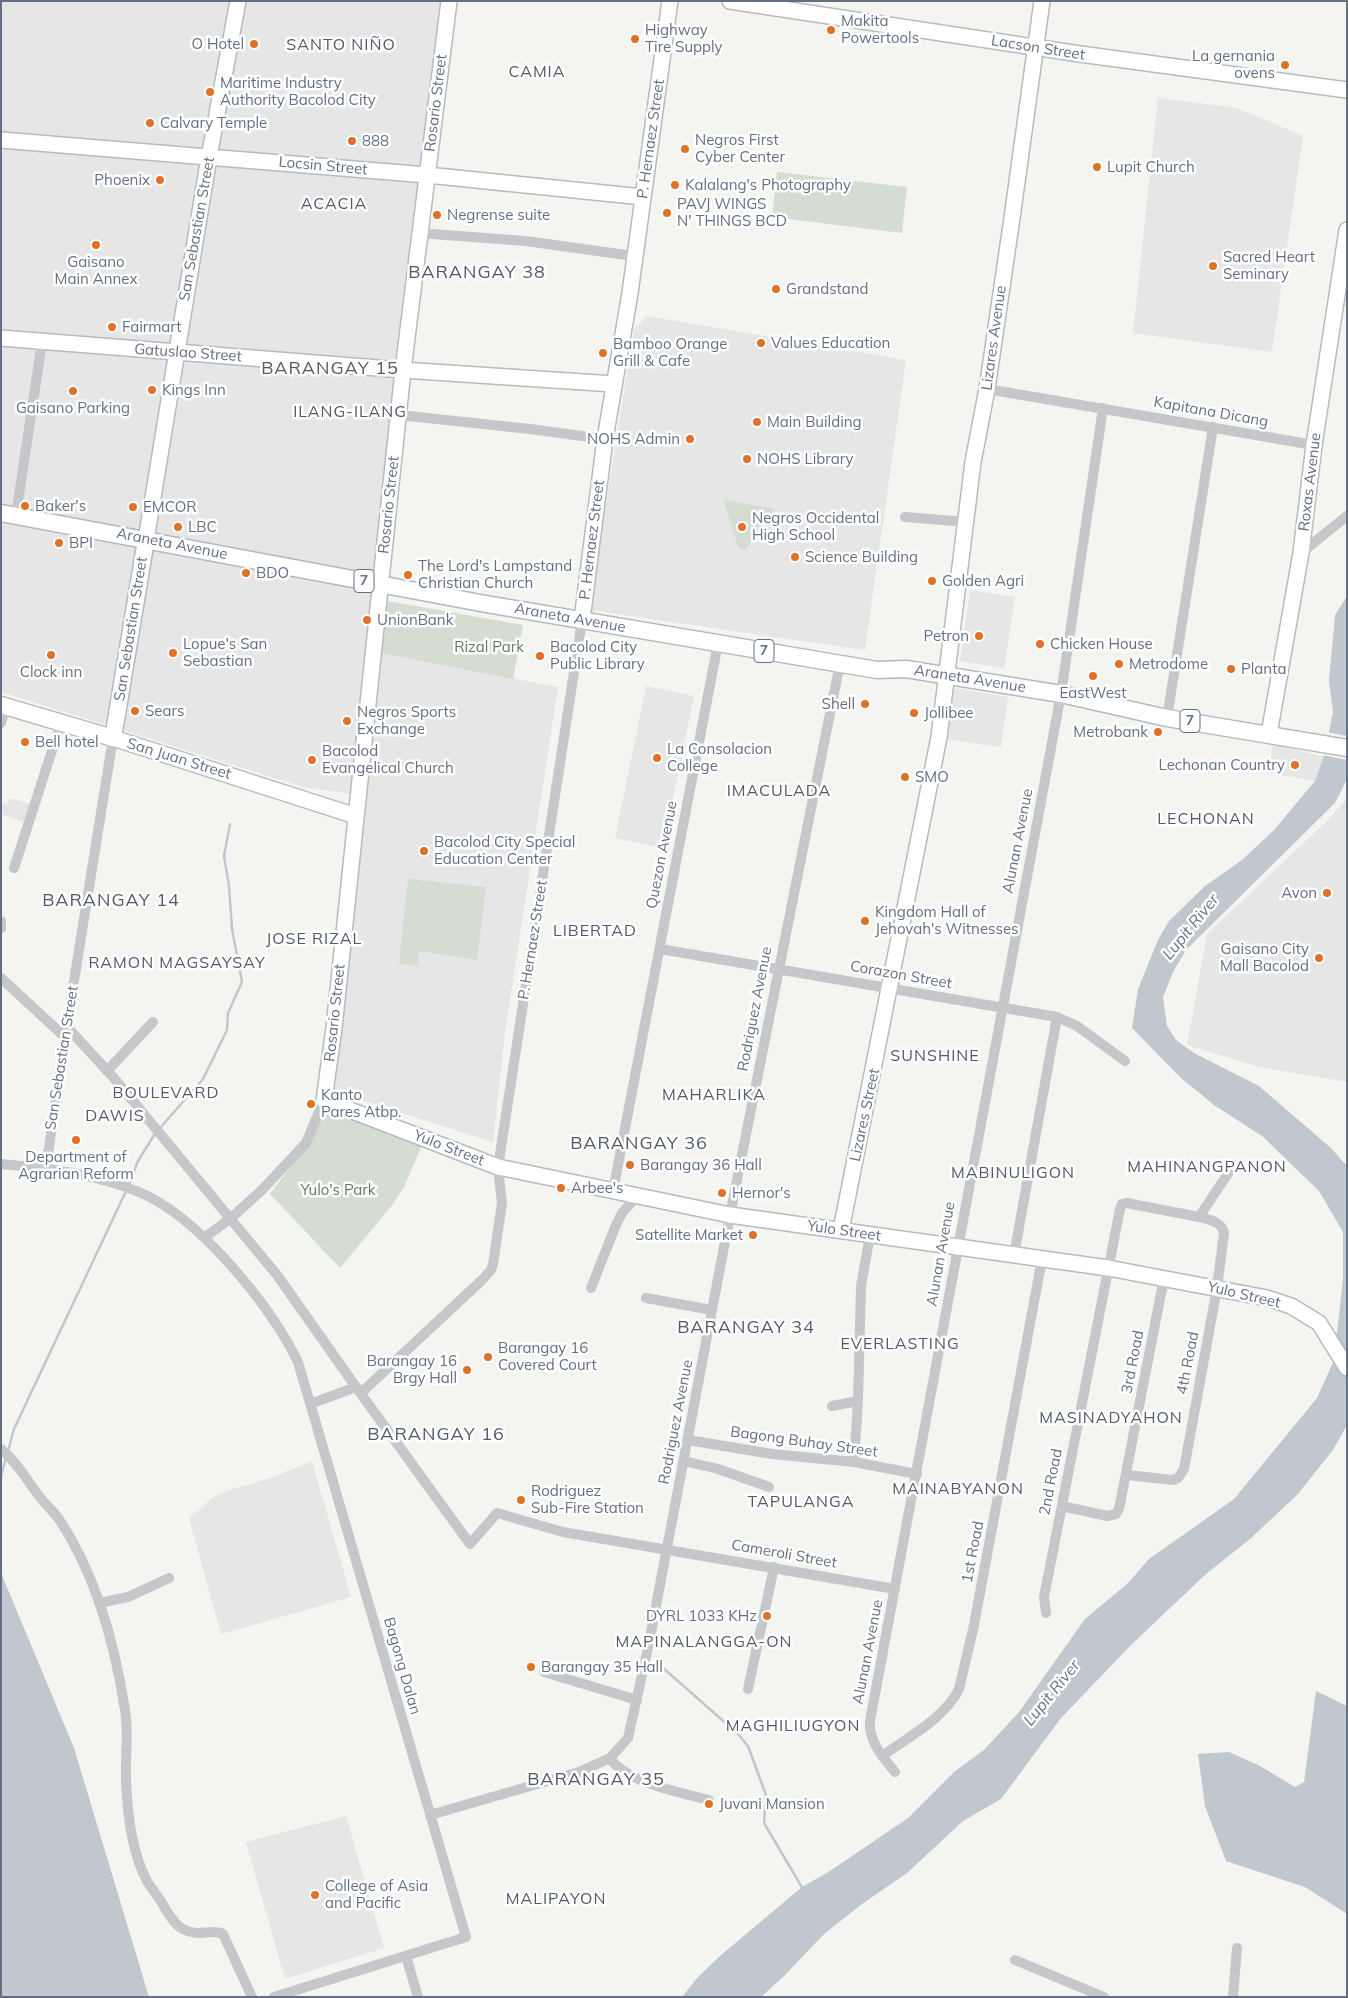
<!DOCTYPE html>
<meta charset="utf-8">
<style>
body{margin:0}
#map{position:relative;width:1348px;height:1998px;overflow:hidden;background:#f4f5f1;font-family:Mulish,sans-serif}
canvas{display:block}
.frame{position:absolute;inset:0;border:2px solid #647082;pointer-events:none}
</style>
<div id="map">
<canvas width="1348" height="1998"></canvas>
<div class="frame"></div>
</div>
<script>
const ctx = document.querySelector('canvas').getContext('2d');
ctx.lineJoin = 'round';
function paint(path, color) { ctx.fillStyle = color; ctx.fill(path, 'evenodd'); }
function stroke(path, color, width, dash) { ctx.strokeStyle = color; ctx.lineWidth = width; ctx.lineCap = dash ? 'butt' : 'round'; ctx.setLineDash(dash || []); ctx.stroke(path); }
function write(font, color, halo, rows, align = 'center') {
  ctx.font = font + ' Mulish,sans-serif'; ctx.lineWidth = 5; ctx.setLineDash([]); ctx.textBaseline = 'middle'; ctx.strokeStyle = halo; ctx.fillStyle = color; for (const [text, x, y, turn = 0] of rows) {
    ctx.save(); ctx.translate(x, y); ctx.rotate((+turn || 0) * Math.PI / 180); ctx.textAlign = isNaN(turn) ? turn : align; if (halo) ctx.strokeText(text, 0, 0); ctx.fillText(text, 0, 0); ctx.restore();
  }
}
paint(new Path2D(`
 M1,1H441L351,794L303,787L1,692Z
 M1158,98L1237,108L1303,136L1272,352L1133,333Z
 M647,316L906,360L865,650L589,610L634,329Z
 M970,590L1015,597L1004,668L960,661Z
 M381,653L558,687L505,1033L493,1142L332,1091Z
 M646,686L694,696L663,848L615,838Z
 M952,688L1008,697L1001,747L945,739Z
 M1273,744L1324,757L1315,781L1268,773Z
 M9,798L30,804L24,822L1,814V803L7,804Z
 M1347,798V1082L1259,1067L1187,1045L1207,934L1329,819Z
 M312,1461L351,1597L221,1634L189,1518L212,1498L230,1490L274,1477Z
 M346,1816L384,1948L285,1979L246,1842Z`), '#e5e6e5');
paint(new Path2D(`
 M777,172L907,187L902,233L772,217Z
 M726,500L775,509L745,550L739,548L737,544L724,501Z
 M388,601L523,625L513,679L381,653Z
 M408,879L486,887L477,960L419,951L417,966L399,964Z
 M324,1110L423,1143L404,1187L393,1204L340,1268L270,1194L308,1143L311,1144Z`), '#d5dcd2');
paint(new Path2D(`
 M1347,596V779L1335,803L1186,950L1173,972L1163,997L1167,1026L1176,1040L1194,1053L1259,1086L1331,1148L1347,1166V1425L1333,1450L1297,1495L1250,1539L1206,1574L1131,1645L1061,1718L1001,1799L963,1821L907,1873L862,1904L824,1934L785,1975L761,1997H682L698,1977L720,1956L802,1887L830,1871L908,1818L954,1772L984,1750L1019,1712L1085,1619L1128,1583L1149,1559L1234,1499L1317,1398L1334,1360L1343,1279V1232L1319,1191L1262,1136L1214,1105L1181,1078L1132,1028L1138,989L1158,940L1169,921L1205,886L1242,860L1274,830L1315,781L1324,756L1333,712L1329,681L1335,615Z
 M1,1573L74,1748L149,1997H1Z
 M1316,1691L1347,1706V1914L1305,1887L1226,1861L1205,1806L1198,1754L1229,1752L1260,1766L1295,1787L1304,1782Z`), '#c0c7ce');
paint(new Path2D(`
 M1326,732L1347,736V760L1322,755Z`), '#f4f5f1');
stroke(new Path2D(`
 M160,1128L203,1079L227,1030L228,1013L242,982L232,929L229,886L224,856L230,824
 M129,1184L138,1161L156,1132
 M8,1451L14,1429L127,1189
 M1,1476L6,1458
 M662,1667L738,1734L748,1746L766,1795L764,1823L803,1889`), '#c0c7ce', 2.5);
const secondary = new Path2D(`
 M449,1L403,370L334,1028L324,1100L498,1167L513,1170L730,1215L1108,1268L1267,1298L1291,1306L1319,1323L1347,1368
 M730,1L1080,54L1347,90
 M1,140L427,175L643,197
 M1,338L403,370L614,384
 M146,540L209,157L238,1
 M582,620L605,439L630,293L670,1
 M1269,734L1301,553L1314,445L1347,230
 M113,738L356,816
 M841,1230L939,737L973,462L987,389L1012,218L1042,1`);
const primary = new Path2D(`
 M1,513L486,604L877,670L906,669L1061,694L1167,718L1347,748
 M1,705L113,738L146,540`);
stroke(secondary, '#b7babf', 18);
stroke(primary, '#b5b8bd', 19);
stroke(new Path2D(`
 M419,233L525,241L634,256
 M987,389L1314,445
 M399,415L530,429L605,439
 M16,515L42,342
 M905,517L966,522
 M1301,553L1347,516
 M1167,718L1213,427
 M1,723L6,706
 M14,868L61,723
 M1,921V928
 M660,949L1057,1017L1077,1026L1125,1061
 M1,978L65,1037
 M67,1027L113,1077L277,1275L356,1387L470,1544L497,1513L563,1532L895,1589
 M107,1071L153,1022
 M1,1164C47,1168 96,1174 139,1192C199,1217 270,1305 298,1362L466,1937L274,1997
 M46,1168L65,1037L113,738
 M613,1191L718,643
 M205,1237L230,1219L262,1190L306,1143L324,1100
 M1014,1255L1057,1017
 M591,1288L616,1225L622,1213L638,1195
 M646,1298L712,1310
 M361,1393L482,1280L491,1270L493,1264L502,1203L498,1167L582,620
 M310,1404L356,1387
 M832,1406L858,1401
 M688,1440L772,1454L854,1462L917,1474
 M1,1449C17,1462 27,1480 39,1496C45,1504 53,1511 59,1519C96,1575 115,1644 125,1710C129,1733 125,1756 126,1778C127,1812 131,1851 147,1881C151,1887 156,1894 160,1900C166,1909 173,1924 183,1929C199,1938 211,1928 223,1934L252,1997
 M684,1461L718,1469L769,1487
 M854,1462L858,1401L861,1286L870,1235
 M1127,1475L1173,1480L1178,1478L1184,1469L1217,1288L1224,1233C1221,1221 1210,1220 1199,1217
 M1062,1506L1107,1516L1116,1514L1119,1509L1164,1278
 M99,1603L128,1597L169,1578
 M1046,1613L1044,1597L1120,1209L1122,1204L1127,1203L1199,1217L1229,1172
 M544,1672L637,1700
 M748,1689L774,1567
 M882,1756C907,1738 945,1718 959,1689L974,1625L1042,1259
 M610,1758C625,1782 682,1793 709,1800
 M895,1772C883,1757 868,1741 870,1721L1061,694L1103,408
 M430,1815L579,1772L610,1758L628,1738L648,1648L730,1215L840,663
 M406,1956L418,1997
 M1015,1960L1104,1997
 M1233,1997L1237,1948`), '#c5c7cb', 10);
stroke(secondary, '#fff', 15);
stroke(primary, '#fff', 16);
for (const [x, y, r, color] of [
 [831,30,5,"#e07227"],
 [635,39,5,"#e07227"],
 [254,44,5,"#e07227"],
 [1285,65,5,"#e07227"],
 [210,92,5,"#e07227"],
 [150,123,5,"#e07227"],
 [352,141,5,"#e07227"],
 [685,149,5,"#e07227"],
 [1097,167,5,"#e07227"],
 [160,180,5,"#e07227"],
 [675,185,5,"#e07227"],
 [667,213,5,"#e07227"],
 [437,215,5,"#e07227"],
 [96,245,5,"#e07227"],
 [1213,266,5,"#e07227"],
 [776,289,5,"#e07227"],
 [112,327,5,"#e07227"],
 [761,343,5,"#e07227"],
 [603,353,5,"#e07227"],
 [152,390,5,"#e07227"],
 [73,391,5,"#e07227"],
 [757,422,5,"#e07227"],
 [690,439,5,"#e07227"],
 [747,459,5,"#e07227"],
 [25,506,5,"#e07227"],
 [133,507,5,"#e07227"],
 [178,527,5,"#e07227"],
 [742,527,5,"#e07227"],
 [59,543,5,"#e07227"],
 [795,557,5,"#e07227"],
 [246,573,5,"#e07227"],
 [408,575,5,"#e07227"],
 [932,581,5,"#e07227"],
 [367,620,5,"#e07227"],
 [979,636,5,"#e07227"],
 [1040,644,5,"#e07227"],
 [173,653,5,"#e07227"],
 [51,655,5,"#e07227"],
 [540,656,5,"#e07227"],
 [1119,664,5,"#e07227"],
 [1231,669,5,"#e07227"],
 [1093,676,5,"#e07227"],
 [865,704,5,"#e07227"],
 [135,711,5,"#e07227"],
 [914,713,5,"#e07227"],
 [347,721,5,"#e07227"],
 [1158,732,5,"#e07227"],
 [25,742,5,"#e07227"],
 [657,758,5,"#e07227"],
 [312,760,5,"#e07227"],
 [1295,765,5,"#e07227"],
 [905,777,5,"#e07227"],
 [424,851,5,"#e07227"],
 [1327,893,5,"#e07227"],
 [865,921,5,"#e07227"],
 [1319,958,5,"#e07227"],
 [311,1104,5,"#e07227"],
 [76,1140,5,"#e07227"],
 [630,1165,5,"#e07227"],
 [561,1188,5,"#e07227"],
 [722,1193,5,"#e07227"],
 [753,1235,5,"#e07227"],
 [488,1357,5,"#e07227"],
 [467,1370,5,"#e07227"],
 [521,1500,5,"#e07227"],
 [767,1616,5,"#e07227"],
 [531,1667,5,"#e07227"],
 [709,1804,5,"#e07227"],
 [315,1895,5,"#e07227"]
]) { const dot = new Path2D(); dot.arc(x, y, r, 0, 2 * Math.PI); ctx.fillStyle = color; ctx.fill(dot); stroke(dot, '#fff', 2); }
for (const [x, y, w] of [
 [364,581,20],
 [764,651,20],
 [1190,721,20]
]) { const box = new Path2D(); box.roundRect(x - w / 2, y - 11.5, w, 23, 4); ctx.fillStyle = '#fff'; ctx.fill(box); stroke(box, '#647082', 1); }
write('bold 14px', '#647082', null, [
 ["7",364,581],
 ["7",764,651],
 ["7",1190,721]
]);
write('15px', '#647082', '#fff', [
 ["Makita",841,21],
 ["Powertools",841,38],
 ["Highway",645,30],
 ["Tire Supply",645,47],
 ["O Hotel",244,44,"right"],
 ["La gernania",1275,56,"right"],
 ["ovens",1275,73,"right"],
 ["Maritime Industry",220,83],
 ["Authority Bacolod City",220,100],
 ["Calvary Temple",160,123],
 ["Negros First",695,140],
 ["Cyber Center",695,157],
 ["888",362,141],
 ["Lupit Church",1107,167],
 ["Phoenix",150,180,"right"],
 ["Kalalang's Photography",685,185],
 ["PAVJ WINGS",677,204],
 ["N' THINGS BCD",677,221],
 ["Negrense suite",447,215],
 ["Sacred Heart",1223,257],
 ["Seminary",1223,274],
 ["Gaisano",96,262,"center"],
 ["Main Annex",96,279,"center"],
 ["Grandstand",786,289],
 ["Fairmart",122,327],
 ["Values Education",771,343],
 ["Bamboo Orange",613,344],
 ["Grill & Cafe",613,361],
 ["Kings Inn",162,390],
 ["Gaisano Parking",73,408,"center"],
 ["Main Building",767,422],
 ["NOHS Admin",680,439,"right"],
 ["NOHS Library",757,459],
 ["Baker's",35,506],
 ["EMCOR",143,507],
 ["Negros Occidental",752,518],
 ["High School",752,535],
 ["LBC",188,527],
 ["BPI",69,543],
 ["Science Building",805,557],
 ["The Lord's Lampstand",418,566],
 ["Christian Church",418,583],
 ["BDO",256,573],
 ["Golden Agri",942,581],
 ["UnionBank",377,620],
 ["Petron",969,636,"right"],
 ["Lopue's San",183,644],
 ["Sebastian",183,661],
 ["Chicken House",1050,644],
 ["Bacolod City",550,647],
 ["Public Library",550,664],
 ["Metrodome",1129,664],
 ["Planta",1241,669],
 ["Clock inn",51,672,"center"],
 ["EastWest",1093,693,"center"],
 ["Shell",855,704,"right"],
 ["Sears",145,711],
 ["Negros Sports",357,712],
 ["Exchange",357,729],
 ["Jollibee",924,713],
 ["Metrobank",1148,732,"right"],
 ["Bell hotel",35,742],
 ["La Consolacion",667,749],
 ["College",667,766],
 ["Bacolod",322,751],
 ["Evangelical Church",322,768],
 ["Lechonan Country",1285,765,"right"],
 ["SMO",915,777],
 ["Bacolod City Special",434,842],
 ["Education Center",434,859],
 ["Avon",1317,893,"right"],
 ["Kingdom Hall of",875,912],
 ["Jehovah's Witnesses",875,929],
 ["Gaisano City",1309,949,"right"],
 ["Mall Bacolod",1309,966,"right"],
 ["Kanto",321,1095],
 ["Pares Atbp.",321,1112],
 ["Department of",76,1157,"center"],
 ["Agrarian Reform",76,1174,"center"],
 ["Barangay 36 Hall",640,1165],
 ["Arbee's",571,1188],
 ["Hernor's",732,1193],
 ["Satellite Market",743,1235,"right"],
 ["Barangay 16",498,1348],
 ["Covered Court",498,1365],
 ["Barangay 16",457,1361,"right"],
 ["Brgy Hall",457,1378,"right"],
 ["Rodriguez",531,1491],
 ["Sub-Fire Station",531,1508],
 ["DYRL 1033 KHz",757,1616,"right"],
 ["Barangay 35 Hall",541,1667],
 ["Juvani Mansion",719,1804],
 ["College of Asia",325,1886],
 ["and Pacific",325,1903]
], 'left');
write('15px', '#647082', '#fff', [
 ["Lacson Street",1038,48,9],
 ["Rosario Street",436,103,-83],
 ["P. Hernaez Street",651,139,-82],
 ["Locsin Street",323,166,5],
 ["San Sebastian Street",197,229,-80],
 ["Lizares Avenue",994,338,-82],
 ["Gatuslao Street",188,353,4],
 ["Kapitana Dicang",1211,412,10],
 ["Roxas Avenue",1310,482,-83],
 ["Rosario Street",389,505,-84],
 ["P. Hernaez Street",592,540,-83],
 ["Araneta Avenue",172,544,11],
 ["Araneta Avenue",570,618,10],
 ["San Sebastian Street",131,629,-81],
 ["Araneta Avenue",970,679,9],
 ["San Juan Street",179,759,17],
 ["Alunan Avenue",1018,841,-79],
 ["Quezon Avenue",662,855,-79],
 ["P. Hernaez Street",533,940,-81],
 ["Corazon Street",901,975,10],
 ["Rodriguez Avenue",755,1009,-79],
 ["Rosario Street",335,1013,-84],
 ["San Sebastian Street",62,1058,-81],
 ["Lizares Street",865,1115,-78],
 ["Yulo Street",449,1148,21],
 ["Yulo Street",844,1231,8],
 ["Alunan Avenue",941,1254,-80],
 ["Yulo Street",1244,1295,13],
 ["3rd Road",1133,1362,-79],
 ["4th Road",1188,1363,-79],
 ["Rodriguez Avenue",676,1422,-79],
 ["Bagong Buhay Street",804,1442,8],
 ["2nd Road",1051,1482,-79],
 ["1st Road",973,1552,-79],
 ["Cameroli Street",784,1554,10],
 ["Alunan Avenue",868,1652,-79],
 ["Bagong Dalan",402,1666,74]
]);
write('15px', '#647963', '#fff', [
 ["Rizal Park",489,647],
 ["Yulo's Park",338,1190]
]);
ctx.letterSpacing = '1px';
write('16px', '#525a67', '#fff', [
 ["SANTO NIÑO",341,45],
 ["CAMIA",537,72],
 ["ACACIA",334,204],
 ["ILANG-ILANG",350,412],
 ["IMACULADA",779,791],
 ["LECHONAN",1206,819],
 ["LIBERTAD",595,931],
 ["JOSE RIZAL",314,939],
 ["RAMON MAGSAYSAY",177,963],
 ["SUNSHINE",935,1056],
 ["BOULEVARD",166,1093],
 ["MAHARLIKA",714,1095],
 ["DAWIS",115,1116],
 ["MAHINANGPANON",1207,1167],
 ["MABINULIGON",1013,1173],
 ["EVERLASTING",900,1344],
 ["MASINADYAHON",1111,1418],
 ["MAINABYANON",958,1489],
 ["TAPULANGA",801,1502],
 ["MAPINALANGGA-ON",704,1642],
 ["MAGHILIUGYON",793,1726],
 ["MALIPAYON",556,1899]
]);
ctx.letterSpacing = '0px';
write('italic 16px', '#657786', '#fff', [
 ["Lupit River",1191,927,-51],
 ["Lupit River",1052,1693,-51]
]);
ctx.letterSpacing = '1px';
write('18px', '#525a67', '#fff', [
 ["BARANGAY 38",477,273],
 ["BARANGAY 15",330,369],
 ["BARANGAY 14",111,901],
 ["BARANGAY 36",639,1144],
 ["BARANGAY 34",746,1328],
 ["BARANGAY 16",436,1435],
 ["BARANGAY 35",596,1780]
]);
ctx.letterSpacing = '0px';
</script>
